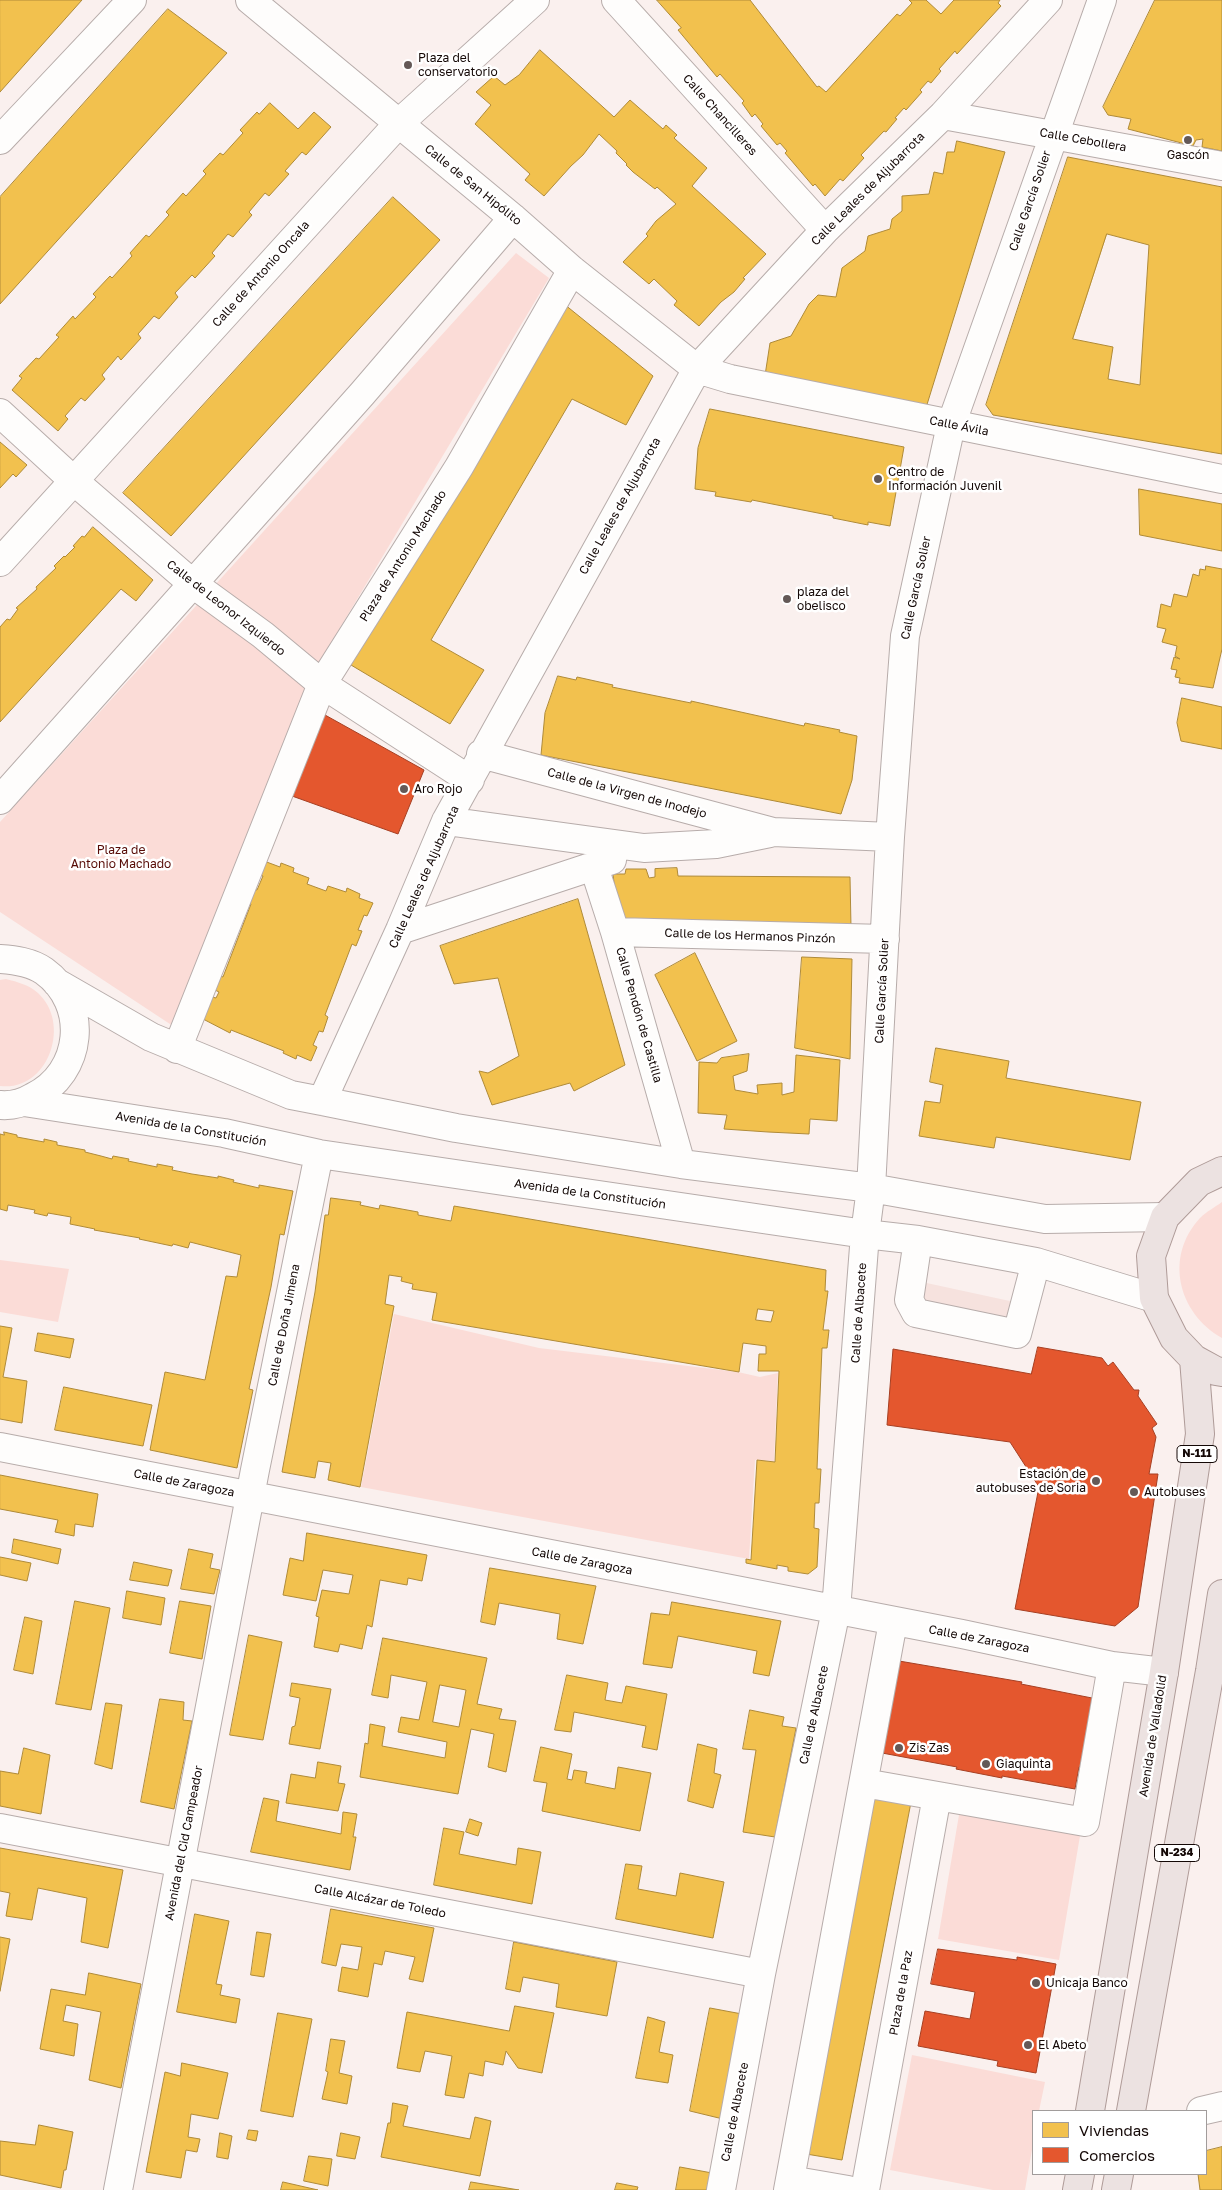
<!DOCTYPE html>
<meta charset="utf-8">
<style>
body{margin:0}
#map{position:relative;width:1222px;height:2190px;overflow:hidden;background:#faf0ee;font-family:"Golos Text",sans-serif}
canvas{display:block}
.legend{position:absolute;left:1032px;top:2110px;width:175px;height:65px;box-sizing:border-box;background:#fff;border:1px solid #a19c9b;margin:0;padding:6px 9px;list-style:none;font-size:15px;color:#140806}
.legend li{display:flex;align-items:center;gap:10px;height:25px}
.legend b{width:25px;border:1px solid #a19c9b}
</style>
<div id="map">
<canvas width="1222" height="2190"></canvas>
<ul class="legend">
<li><b style="height:14px;background:#f2c14e"></b>Viviendas</li>
<li><b style="height:14px;background:#e4572e"></b>Comercios</li>
</ul>
</div>
<script>
const ctx = document.querySelector('canvas').getContext('2d');
ctx.lineJoin = 'round';
function paint(path, color) { ctx.fillStyle = color; ctx.fill(path, 'evenodd'); }
function stroke(path, color, width, dash) { ctx.strokeStyle = color; ctx.lineWidth = width; ctx.lineCap = dash ? 'butt' : 'round'; ctx.setLineDash(dash || []); ctx.stroke(path); }
function write(font, color, halo, rows, align = 'center') {
  ctx.font = font + ' "Golos Text",sans-serif'; ctx.lineWidth = 5; ctx.setLineDash([]); ctx.textBaseline = 'middle'; ctx.strokeStyle = halo; ctx.fillStyle = color; for (const [text, x, y, turn = 0] of rows) {
    ctx.save(); ctx.translate(x, y); ctx.rotate((+turn || 0) * Math.PI / 180); ctx.textAlign = isNaN(turn) ? turn : align; if (halo) ctx.strokeText(text, 0, 0); ctx.fillText(text, 0, 0); ctx.restore();
  }
}
paint(new Path2D(`
 M922,1282L1019,1303L1011,1338L915,1317Z`), '#f6e2de');
paint(new Path2D(`
 M516,253L549,278L313,673L176,1028L0,912V822Z
 M6,979C18,982 29,985 38,993C72,1024 48,1092 0,1086V980Z
 M1222,1202V1338C1178,1313 1164,1257 1200,1218C1206,1212 1215,1207 1222,1202Z
 M0,1260L69,1269L58,1322L0,1312Z
 M394,1314L539,1348L738,1372L760,1377L778,1373L774,1461L755,1460L749,1559L361,1487Z
 M960,1809L1081,1830L1059,1960L938,1939Z
 M912,2055L1045,2082L1039,2111H1033V2144L1025,2190H993L890,2170Z`), '#fbdcd7');
const homes = new Path2D(`
 M0,0H82L0,92Z
 M657,0H750L817,87L819,86L826,92L897,14L900,16L912,3L909,0H926L941,14L954,0H1000L998,3L1001,6L957,54L955,51L939,69L941,71L931,83L928,81L920,90L922,92L906,110L904,108L895,118L897,119L886,132L884,131L861,155L864,158L843,181L840,179L825,196L815,184L813,186L785,153L787,151L780,143L777,145L761,126L763,124L755,114L752,117L742,103L744,101L720,74L717,77L678,30L681,28Z
 M1155,0H1222V151L1202,147L1203,139L1196,140L1193,146L1128,129L1131,119L1108,115L1103,107Z
 M168,9L227,53L0,304V197Z
 M540,50L614,117L630,100L663,129L666,125L677,135L674,138L707,168L692,186L766,254L743,278L745,279L734,292L721,302L699,326L674,305L677,301L654,279L649,284L623,262L648,236L646,234L656,221L676,204L657,187L655,189L633,172L626,165L627,164L616,153L617,151L599,134L583,155L571,166L544,196L525,180L530,174L475,124L491,105L476,92L494,76L505,85L519,75Z
 M270,103L298,129L314,112L331,127L306,155L302,152L285,171L289,174L269,196L265,193L249,212L252,215L233,237L228,234L212,253L215,256L195,278L192,275L175,293L178,297L159,319L154,316L138,334L141,338L121,360L118,356L102,375L105,379L85,401L81,398L65,416L68,419L58,431L12,390L22,378L19,376L36,358L39,359L59,337L56,335L73,316L75,319L96,297L93,294L110,276L112,278L132,256L130,253L146,235L149,237L169,215L166,212L183,193L186,196L206,174L203,171L220,153L223,155L243,133L240,130L257,112L259,114Z
 M957,141L1005,152L925,411L764,382L770,343L791,336L809,304L818,295L836,297L842,268L865,251L868,236L890,229L892,219L902,211V196L929,194L934,172L943,174L947,152H954Z
 M1068,157L1222,187V454L993,415L986,405ZM1107,234L1149,245L1140,385L1108,379L1113,347L1073,339Z
 M393,197L440,240L171,536L123,493Z
 M564,304L653,376L626,425L572,399L431,640L484,670L450,724L351,665Z
 M710,409L904,447L890,526L868,522V525L833,518V516L752,500L751,502L715,496L716,492L695,489L698,448Z
 M0,442L27,465L16,477L13,474L0,488Z
 M1139,489L1222,504V551L1140,535Z
 M93,527L153,580L136,601L121,589L0,722V627L7,619L10,620L18,609L16,608L37,589L36,587L56,568L54,566L64,556L65,557L75,547L73,546L82,536L84,537Z
 M1206,566L1222,569V649L1213,688L1179,683L1180,678L1175,677L1177,670L1171,669L1174,657L1180,659L1175,656L1177,646L1162,642L1166,629L1157,627L1161,604L1171,607L1174,594L1187,597L1193,574L1199,576L1200,569L1205,570Z
 M558,676L576,680L577,677L613,685L612,687L691,703V701L804,726L805,723L840,730L839,732L857,736L852,780L841,814L541,755L545,713Z
 M1182,698L1222,707V749L1181,741L1177,723Z
 M264,861L280,867L281,863L294,868L293,872L309,878L307,884L326,891L328,886L346,892L347,888L360,894L359,898L373,903L367,916L364,915L358,930L362,931L356,946L352,944L325,1015L328,1017L323,1032L319,1031L313,1045L317,1047L311,1061L297,1055L296,1059L283,1053L284,1051L231,1030L230,1033L203,1019L212,997L216,998L219,992L215,990L220,976L223,977L251,904L248,903L253,889L257,890L263,876L259,875Z
 M677,868L678,876L850,877L851,927H619L613,874H625L626,869H646L649,878L655,877V869Z
 M578,899L625,1065L574,1091L570,1083L492,1105L479,1071L488,1073L519,1056L498,978L454,984L440,946Z
 M695,953L737,1041L697,1061L655,975Z
 M802,957L852,959L850,1059L795,1048Z
 M936,1048L1009,1061L1006,1078L1141,1102L1130,1160L996,1137L994,1148L919,1136L925,1101L940,1103L943,1085L930,1082Z
 M749,1054L747,1071L733,1076L735,1090L758,1094L757,1085L782,1083V1095L794,1092L796,1055L840,1060L837,1121L810,1119L809,1134L768,1132L724,1129L727,1115L698,1113L699,1062L717,1063L721,1058Z
 M4,1132L17,1135V1137L44,1142V1139L57,1142V1145L85,1150V1152L101,1156L112,1159L113,1156L129,1159L128,1161L157,1167V1164L173,1167L172,1170L192,1174L218,1178V1176L234,1180L233,1182L259,1188V1185L293,1191L284,1235L280,1234L271,1287L249,1389L253,1390L237,1468L150,1450L165,1372L205,1380L226,1276L237,1277L241,1255L190,1242L188,1248L173,1244L172,1246L139,1239L140,1238L94,1230L95,1229L70,1224L71,1217L48,1213L47,1216L34,1213L35,1210L8,1205L7,1211L0,1209V1134L4,1135Z
 M331,1198L361,1202L360,1205L379,1209L380,1205L418,1212V1215L451,1221L454,1206L826,1270L825,1291H828L823,1330H829L827,1348H822L817,1469H821L819,1503H815L814,1528L819,1529L817,1567L808,1574L788,1571V1567L777,1565V1569L746,1563V1559L751,1560L757,1460L775,1462L779,1371H758L759,1354H766V1346L743,1343L739,1372L432,1320L437,1293L412,1289L413,1284L401,1281L402,1277L389,1275L385,1304L394,1306L360,1487L328,1480L331,1463L318,1461L315,1478L282,1472L315,1292L325,1215H328ZM758,1309L774,1311L771,1322L756,1320Z
 M0,1326L12,1328L3,1377L27,1381L22,1423L0,1419Z
 M38,1333L74,1339L70,1358L35,1351Z
 M64,1387L152,1405L143,1446L55,1430Z
 M0,1475L98,1494L93,1527L75,1524L74,1536L55,1532L58,1520L0,1509Z
 M307,1533L427,1555L422,1581L408,1578L407,1585L380,1580L372,1627L367,1625L362,1649L340,1644L338,1652L314,1647L319,1617L316,1616L322,1590L349,1594L353,1575L323,1570L316,1601L283,1595L290,1558L303,1561Z
 M14,1539L61,1549L58,1564L12,1553Z
 M189,1549L213,1554L210,1568L220,1570L214,1594L181,1589Z
 M0,1557L31,1563L27,1581L0,1575Z
 M134,1562L172,1570L168,1586L130,1580Z
 M490,1568L596,1586L583,1644L557,1639L560,1614L499,1603L495,1625L481,1622Z
 M127,1591L165,1598L161,1625L123,1618Z
 M75,1601L110,1608L91,1710L56,1704Z
 M180,1601L211,1606L202,1659L170,1653Z
 M672,1602L781,1621L769,1676L753,1673L757,1651L678,1636L672,1668L643,1664L651,1613L669,1615Z
 M25,1617L42,1621L33,1674L14,1670Z
 M249,1635L282,1642L263,1740L230,1735Z
 M383,1638L487,1658L477,1704L502,1709L499,1719L516,1721L506,1772L488,1767L494,1734L471,1729L458,1794L360,1777L365,1743L368,1744L370,1724L385,1727L382,1746L445,1758L447,1742L398,1732L401,1717L419,1720L427,1682L391,1675L388,1698L372,1695ZM440,1685L466,1690L459,1727L433,1722Z
 M567,1675L608,1683L605,1700L622,1703L626,1686L667,1694L657,1750L642,1747L646,1726L574,1712L571,1732L555,1730Z
 M292,1683L331,1689L320,1749L289,1744L292,1727L295,1726L300,1698L290,1696Z
 M160,1699L184,1702L183,1720L192,1721L174,1809L141,1802Z
 M106,1703L122,1705L112,1769L95,1764Z
 M750,1710L784,1717L782,1726L796,1728L775,1837L743,1832L756,1750L743,1749Z
 M698,1744L717,1749L714,1773L721,1775L713,1808L688,1801Z
 M541,1747L572,1754L567,1779L572,1780L574,1770L587,1772L585,1783L615,1789L618,1767L651,1773L640,1831L542,1811L547,1783L534,1781Z
 M24,1748L50,1755L41,1814L0,1806V1771L18,1774Z
 M318,1762L341,1766L338,1783L345,1784L338,1811L286,1803L291,1774L315,1778Z
 M875,1789L912,1797L842,2160L806,2154Z
 M264,1798L279,1801L276,1821L341,1834L343,1812L357,1814L353,1837H356L350,1870L251,1852Z
 M470,1819L482,1823L478,1836L466,1832Z
 M444,1828L464,1832L459,1854L516,1865L518,1848L541,1852L532,1904L434,1885Z
 M0,1848L123,1870L108,1948L81,1942L87,1898L38,1888L32,1920L6,1916L10,1893L0,1891Z
 M626,1864L642,1866L638,1889L676,1896L680,1873L724,1882L713,1938L616,1919Z
 M331,1909L434,1928L423,1982L409,1979L415,1957L385,1951L382,1965L374,1963L368,1997L338,1991L342,1967L358,1970L362,1947L341,1944L336,1966L322,1963Z
 M195,1914L229,1921L216,1984L222,1985L220,1995L240,1999L236,2023L177,2012Z
 M257,1932L271,1934L264,1977L251,1975Z
 M0,1937L10,1939L0,1991Z
 M514,1942L617,1962L607,2016L556,2007L559,1984L523,1977L520,1992L506,1989Z
 M89,1973L141,1984L121,2088L89,2080L101,2012L66,2005L63,2021L78,2024L74,2056L40,2049L51,1989L85,1995Z
 M515,2006L554,2013L542,2073L518,2068L506,2051L503,2065L485,2061L483,2076L469,2073L464,2098L445,2095L452,2056L425,2051L420,2072L397,2068L407,2012L509,2031Z
 M710,2008L742,2014L723,2119L690,2111Z
 M278,2013L312,2019L293,2117L261,2111Z
 M648,2017L665,2022L659,2052L673,2055L668,2083L636,2078Z
 M331,2039L345,2041L339,2073L352,2076L347,2104L322,2099L328,2072L326,2071Z
 M182,2063L228,2073L218,2119L191,2114L188,2137L200,2139L197,2152L186,2150L181,2178L146,2172L165,2072L180,2076Z
 M393,2103L408,2106L403,2126L470,2139L475,2117L491,2121L480,2176L381,2157L388,2123H390Z
 M39,2125L73,2132L66,2170H64L61,2188L0,2175V2141L35,2145Z
 M249,2130L258,2131L256,2141L247,2139Z
 M220,2133L232,2136L228,2159L217,2157Z
 M341,2133L360,2137L355,2159L337,2156Z
 M1222,2147V2190H1200L1198,2174H1206V2151Z
 M309,2156L332,2159L328,2186L304,2181Z
 M680,2167L712,2173L709,2190H676Z
 M283,2182L318,2190H281Z
 M471,2182L519,2190H469Z
 M617,2183L638,2187L637,2190H615Z`);
paint(homes, '#f2c14e');
stroke(homes, '#af8a38', 1);
const shops = new Path2D(`
 M325,715L424,770L398,834L292,796Z
 M1038,1347L1102,1358L1108,1366L1113,1362L1134,1390H1139L1138,1396L1157,1424L1152,1428L1156,1437L1149,1474H1158L1138,1607L1115,1626L1015,1609L1039,1487L1010,1442L887,1425L893,1349L1031,1374Z
 M899,1661L1022,1682L1021,1684L1092,1698L1081,1767H1079L1075,1789L1002,1776V1778L956,1769L957,1767L882,1753Z
 M938,1949L1017,1960V1957L1056,1964L1036,2073L997,2066L998,2061L918,2046L925,2011L970,2019L975,1992L931,1984Z`);
paint(shops, '#e4572e');
stroke(shops, '#a63f22', 1);
const minor = new Path2D(`
 M250,0L513,218L572,270L697,369L730,379L1222,479
 M616,0L825,230
 M943,115L1222,166
 M0,140L132,0
 M0,413L74,481L193,584L263,635L322,684L470,780
 M0,562L398,124L535,0
 M481,754L773,832L890,837
 M0,800L362,394L513,218
 M446,821L644,848L716,844L770,833
 M594,867L615,932L681,1164
 M400,930L612,860
 M615,932L885,939
 M0,959C15,960 31,962 44,971C90,1004 83,1073 33,1097C23,1103 12,1106 0,1105
 M57,983L151,1037L291,1095L322,1101L456,1128L681,1164L871,1188L1045,1219L1165,1217
 M177,1049L322,684L459,467L572,270
 M322,1101L400,930L446,821L697,369L825,230L943,115L1048,0
 M24,1102L224,1133L319,1154L865,1234L918,1240L1036,1262L1154,1298
 M918,1240L909,1300L916,1313L1017,1334L1036,1262
 M0,1447L962,1634L1112,1666L1164,1672
 M864,1783L1085,1822L1112,1666
 M0,1828L761,1974
 M1201,2111L1222,2106
 M790,2180L848,2190
 M118,2190L255,1470L319,1154
 M721,2190L761,1974L836,1610L865,1234L871,1188L890,837L905,636L951,425L1102,0
 M788,2190L893,1622
 M865,2190L937,1796`);
const major = new Path2D(`
 M1222,1171L1199,1182L1165,1217L1151,1256L1154,1298L1174,1338L1194,1359L1216,1371L1222,1372
 M1090,2111L1164,1672L1200,1434L1194,1359
 M1131,2111L1210,1671L1222,1594
 M1077,2190L1080,2174
 M1116,2190L1119,2174`);
stroke(minor, '#b7acaa', 30);
stroke(major, '#af9b98', 30);
stroke(minor, '#fefdfc', 28);
stroke(major, '#ece2e1', 28);
for (const [x, y, r, color] of [
 [408,65,5,"#645957"],
 [1188,140,5,"#645957"],
 [878,479,5,"#645957"],
 [787,599,5,"#645957"],
 [404,789,5,"#645957"],
 [1096,1481,5,"#645957"],
 [1134,1492,5,"#645957"],
 [899,1748,5,"#645957"],
 [986,1764,5,"#645957"],
 [1036,1983,5,"#645957"],
 [1028,2045,5,"#645957"]
]) { const dot = new Path2D(); dot.arc(x, y, r, 0, 2 * Math.PI); ctx.fillStyle = color; ctx.fill(dot); stroke(dot, '#fff', 2); }
for (const [x, y, w] of [
 [1197,1454,40],
 [1177,1853,45]
]) { const box = new Path2D(); box.roundRect(x - w / 2, y - 8.5, w, 17, 4); ctx.fillStyle = '#fff'; ctx.fill(box); stroke(box, '#140806', 1); }
write('bold 11px', '#140806', null, [
 ["N-111",1197,1454],
 ["N-234",1177,1853]
]);
write('12px', '#140806', '#fff', [
 ["Plaza del",418,58],
 ["conservatorio",418,72],
 ["Gascón",1188,155,"center"],
 ["Centro de",888,472],
 ["Información Juvenil",888,486],
 ["plaza del",797,592],
 ["obelisco",797,606],
 ["Aro Rojo",414,789],
 ["Estación de",1086,1474,"right"],
 ["autobuses de Soria",1086,1488,"right"],
 ["Autobuses",1144,1492],
 ["Zis Zas",909,1748],
 ["Giaquinta",996,1764],
 ["Unicaja Banco",1046,1983],
 ["El Abeto",1038,2045]
], 'left');
write('12px', '#140806', '#fff', [
 ["Calle Chancilleres",720,115,48],
 ["Calle Cebollera",1083,140,10],
 ["Calle de San Hipólito",473,185,39],
 ["Calle Leales de Aljubarrota",868,189,-45],
 ["Calle García Solier",1030,201,-71],
 ["Calle de Antonio Oncala",261,274,-48],
 ["Calle Ávila",959,426,11],
 ["Calle Leales de Aljubarrota",620,506,-61],
 ["Plaza de Antonio Machado",403,556,-58],
 ["Calle García Solier",916,588,-78],
 ["Calle de Leonor Izquierdo",226,608,38],
 ["Calle de la Virgen de Inodejo",627,793,15],
 ["Calle Leales de Aljubarrota",424,877,-66],
 ["Calle de los Hermanos Pinzón",750,936,2],
 ["Calle García Solier",882,991,-87],
 ["Calle Pendón de Castilla",639,1015,74],
 ["Avenida de la Constitución",191,1129,10],
 ["Avenida de la Constitución",590,1194,8],
 ["Calle de Albacete",859,1313,-86],
 ["Calle de Doña Jimena",284,1325,-79],
 ["Calle de Zaragoza",184,1483,11],
 ["Calle de Zaragoza",582,1561,11],
 ["Calle de Zaragoza",979,1639,11],
 ["Calle de Albacete",814,1715,-78],
 ["Avenida de Valladolid",1153,1736,-81],
 ["Avenida del Cid Campeador",184,1843,-79],
 ["Calle Alcázar de Toledo",380,1901,11],
 ["Plaza de la Paz",901,1993,-80],
 ["Calle de Albacete",735,2112,-79]
]);
write('12px', '#570c07', '#fff', [
 ["Plaza de",121,850],
 ["Antonio Machado",121,864]
]);
</script>
